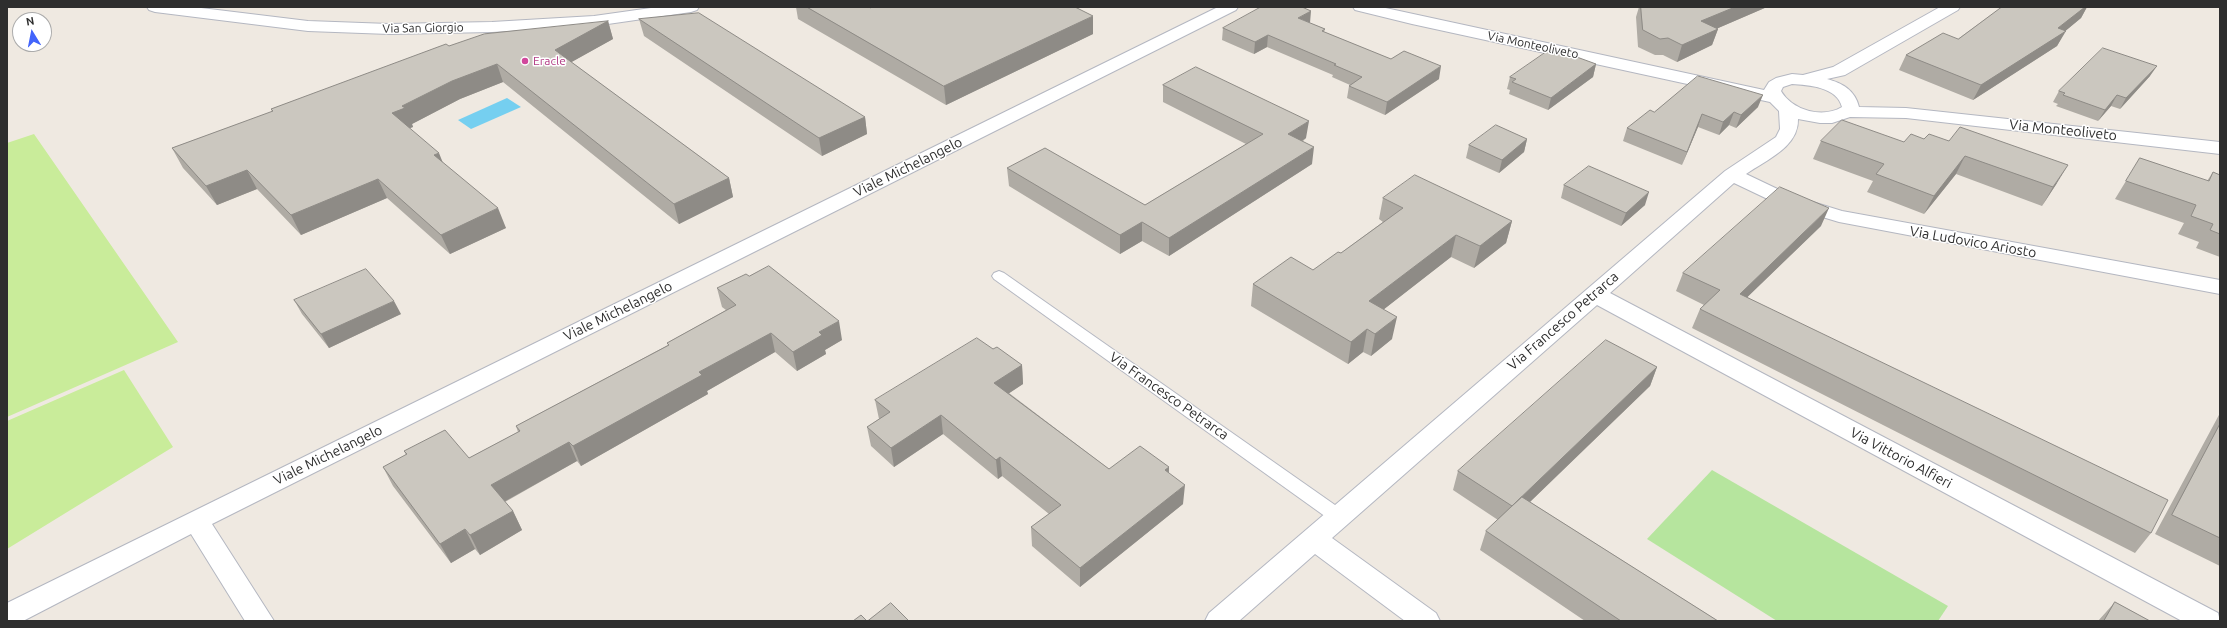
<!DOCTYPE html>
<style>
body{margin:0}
#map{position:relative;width:2227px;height:628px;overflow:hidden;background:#efe9e1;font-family:Ubuntu,sans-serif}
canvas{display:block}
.frame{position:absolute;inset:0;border:8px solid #2e2e2e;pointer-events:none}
.north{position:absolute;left:12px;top:12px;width:40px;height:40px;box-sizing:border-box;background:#fff;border:1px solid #ababab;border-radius:50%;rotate:350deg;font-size:11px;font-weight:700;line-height:16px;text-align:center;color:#2e2e2e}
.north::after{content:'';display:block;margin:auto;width:14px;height:18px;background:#4264fb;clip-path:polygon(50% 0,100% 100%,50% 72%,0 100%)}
</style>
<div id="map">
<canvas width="2227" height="628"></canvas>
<div class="frame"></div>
<div class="north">N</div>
</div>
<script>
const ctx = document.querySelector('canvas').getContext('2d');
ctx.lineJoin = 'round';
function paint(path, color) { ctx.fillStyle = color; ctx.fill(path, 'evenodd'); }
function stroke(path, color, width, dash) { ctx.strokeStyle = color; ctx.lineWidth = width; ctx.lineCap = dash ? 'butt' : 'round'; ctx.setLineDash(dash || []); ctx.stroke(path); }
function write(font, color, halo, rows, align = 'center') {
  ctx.font = font + ' Ubuntu,sans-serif'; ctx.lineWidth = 3; ctx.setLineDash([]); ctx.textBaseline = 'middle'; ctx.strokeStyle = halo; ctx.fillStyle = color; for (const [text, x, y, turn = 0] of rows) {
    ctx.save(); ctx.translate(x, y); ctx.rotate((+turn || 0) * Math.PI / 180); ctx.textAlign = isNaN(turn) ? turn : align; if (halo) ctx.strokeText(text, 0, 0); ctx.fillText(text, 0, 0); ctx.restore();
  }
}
paint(new Path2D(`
 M1712,470L1948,606L1938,621H1777L1647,539Z`), '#b6e59e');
paint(new Path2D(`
 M34,134L178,342L7,417V143Z
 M124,370L173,447L7,549V421Z`), '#c9ec9a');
paint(new Path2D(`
 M507,98L521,107L471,129L458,120Z`), '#75cff0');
const service = new Path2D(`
 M999,271L1004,273L1345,512L1348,517L1345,522L1339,524L1333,522L994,279L992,276L994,273Z`);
const minor = new Path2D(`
 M147,7H193L308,21L389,24L492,22L594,16L658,7H699L697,10L691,12L594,26L492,32L389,34L308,31L155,12L149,10Z
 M1218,7H1238L1236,10L212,524L274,621H245L191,534L23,621H7V603Z
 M1353,7H1381L1764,90L1769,82L1776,78L1792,74L1803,75L1833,67L1940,7H1960L1958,10L1845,75L1827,79C1842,83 1855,90 1859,107L1906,108L2220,142V154L1906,118L1850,117L1832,123H1820L1798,119C1799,147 1766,160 1746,174L1790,195L1842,211L2220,280V294L1839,222L1776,203L1734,183L1610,293L2218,613L2220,621H2182L1597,305L1332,538L1436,613L1440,621H1405L1315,554L1239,621H1205L1209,613L1725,171L1776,137L1780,129L1779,111L1770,102L1412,24L1355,10ZM1792,84C1809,85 1837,87 1842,107C1822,119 1792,110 1781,91L1783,87Z`);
stroke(service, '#b4b7c1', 2);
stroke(minor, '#b4b7c1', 2);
paint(service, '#fff');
paint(minor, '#fff');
paint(new Path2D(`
 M796,7L1078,8L1093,34L946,105L798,19Z
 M1639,7H1767L1716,29H1718L1712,45L1677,62L1663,55H1655L1638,47L1636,17Z
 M2002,7H2087L2081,18L2065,31L2057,46L1973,100L1899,70L1906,55L1958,39Z
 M639,19L865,117L867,134L822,156L644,36Z
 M608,21L613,39L571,62L729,178L733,197L679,224L503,82L460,99L412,124L413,127L409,128L506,228L450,254L387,198L301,235L257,189L217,205L183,168L172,148L272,112L271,109L449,46Z
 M1310,23L1325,29L1324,32L1439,79L1385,115L1347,98L1349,86L1350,85L1332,77L1333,75L1267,47L1254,54L1222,40L1223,28Z
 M1596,64L1593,77L1548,110L1509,94L1510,90L1507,89L1510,77Z
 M2150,76L2120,109L2111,106L2098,121L2056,106L2058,104L2053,102L2059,91Z
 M1163,85L1306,138L1303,141L1312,164L1169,256L1142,241L1120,254L1009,186L1007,168L1145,205L1246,144L1163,102Z
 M1758,107L1736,128L1729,125L1719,135L1698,127L1682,165L1623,141L1627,128L1654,112Z
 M1527,139L1524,152L1499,173L1466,158L1469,145Z
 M1924,139L2057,183L2042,206L1956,174L1924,214L1867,192L1873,181L1813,159L1821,141L1904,142Z
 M2140,158L2207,181L2213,172L2220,175V257L2196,248L2199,242L2178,234L2184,223L2115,199Z
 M1564,185L1645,205L1621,226L1561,198Z
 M1383,198L1512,221L1506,243L1474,268L1451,257L1384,309L1392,339L1371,356L1363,352L1348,364L1251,306L1253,284L1313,270L1341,253L1383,222L1379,219Z
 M1821,226L1747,297L2151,533L2135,553L1692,328L1700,309L1704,305L1676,291L1683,273Z
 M717,288L842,340L825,350L826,354L797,371L775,352L707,391L708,394L581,466L577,461L505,502L513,511L522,530L480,555L475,549L451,563L393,486L383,467L406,455L404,451L469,458L518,432L516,426L668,345L667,343L726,310L722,307Z
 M294,300L401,314L329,348L302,314Z
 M993,349L1022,365L1023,384L1009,393L1109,469L1169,467V473L1183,504L1080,587L1032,546L1031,527L1049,514L1002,476L998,479L943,434L894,467L871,446L867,427L879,419L875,400Z
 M1657,367L1650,386L1530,502L1718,621H1585L1480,550L1486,531L1498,520L1453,490L1458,471Z
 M2220,413V566L2155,534Z
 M2115,602L2150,621H2098Z`), '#afaba4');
paint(new Path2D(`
 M1735,7H1767L1695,38L1701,21Z
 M2085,7H2087L2081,18L2063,33L2066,31L2057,46L1973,100L1981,85L2058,28Z
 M1311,11L1310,23L1298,18Z
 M1093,16V34L946,105L944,86Z
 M608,21L613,39L561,68L555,50Z
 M1718,29L1712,45L1677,62L1682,45Z
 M1268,35L1267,47L1254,54L1255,42Z
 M497,64L503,82L460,99L412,124L413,127L400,132L392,113L402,106L452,81Z
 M1596,64L1593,77L1548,110L1551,98Z
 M1441,66L1439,79L1385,115L1387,102Z
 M2157,66L2150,76L2120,109L2126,98Z
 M1763,95L1758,107L1736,128L1741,115Z
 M2117,95L2111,106L2098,121L2105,110Z
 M1734,112L1729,125L1719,135L1723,122Z
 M1702,114L1698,127L1682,165L1687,152Z
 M865,117L867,134L822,156L819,138Z
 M1309,121L1306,138L1286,151L1288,134Z
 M1527,139L1524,152L1499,173L1502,160Z
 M1314,147L1312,164L1169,256V238Z
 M439,153L447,173L434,155Z
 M1965,156L1956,174L1924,214L1934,196Z
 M2068,165L2057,183L2042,206L2053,187Z
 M247,170L257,189L217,205L206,186Z
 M729,178L733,197L679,224L674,204Z
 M378,179L387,198L301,235L291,215Z
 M1649,192L1645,205L1621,226L1626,213Z
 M498,208L506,228L450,254L441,235Z
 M1829,208L1821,226L1732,312L1740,294Z
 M1512,221L1506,243L1474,268L1480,246Z
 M1142,222V241L1120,254V235Z
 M1456,235L1451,257L1365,324L1369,301Z
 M394,301L401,314L329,348L321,334Z
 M1397,317L1392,339L1371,356L1375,334Z
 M839,321L842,340L825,350L826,354L797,371L793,352L819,332Z
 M1367,329L1363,352L1348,364L1351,342Z
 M771,333L775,352L707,391L708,394L581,466L573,446L699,372Z
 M1022,365L1023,384L996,402L994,383Z
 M1657,367L1650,386L1506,525L1512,506Z
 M941,415L943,434L894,467L891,448Z
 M569,442L577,461L500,504L491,485Z
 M1000,457L1002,476L998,479L996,460Z
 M1169,467L1168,486L1165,470Z
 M1185,485L1183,504L1080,587V568Z
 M513,511L522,530L480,555L470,535Z
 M465,529L475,549L451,563L440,544Z`), '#8e8b86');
const building = new Path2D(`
 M807,7H869L870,8L872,7H1075L1093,16L944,86Z
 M1261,7H1302L1311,11L1298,18L1325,29L1322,31L1391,59L1404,51L1441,66L1387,102L1349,86L1362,77L1334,65L1336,64L1268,35L1255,42L1223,28Z
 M1641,7H1735L1701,21L1718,29L1682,45L1668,38L1660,39L1643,30Z
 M2002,7H2085L2058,28L2066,31L1981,85L1906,55L1943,33L1958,39Z
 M699,13L865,117L819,138L639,19Z
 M608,21L555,50L729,178L674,204L497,64L452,81L402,106L405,108L392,113L439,153L434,155L498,208L441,235L378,179L291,215L247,170L206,186L172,148L273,111L271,109L446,44L449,46L484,34Z
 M1552,48L1596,64L1551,98L1512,82L1516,79L1510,77Z
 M2103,48L2157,66L2126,98L2117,95L2105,110L2063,95L2065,93L2059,91Z
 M1196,67L1309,121L1288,134L1314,147L1169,238L1142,222L1120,235L1007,168L1045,148L1145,205L1263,134L1163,85Z
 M1698,76L1763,95L1741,115L1734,112L1723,122L1702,114L1687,152L1627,128L1650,110L1654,112Z
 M1842,120L1904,142L1911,134L1924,139L1929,134L1949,141L1960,127L2068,165L2053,187L1965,156L1934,196L1876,174L1884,164L1821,141Z
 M1496,125L1527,139L1502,160L1469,145Z
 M2140,158L2209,181L2213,172L2220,175V234L2210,230L2213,224L2191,216L2196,205L2126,181Z
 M1589,166L1649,192L1626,213L1564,185Z
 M1415,175L1512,221L1480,246L1456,235L1369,301L1397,317L1375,334L1367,329L1351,342L1253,284L1291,257L1313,270L1338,252L1341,253L1403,208L1383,198Z
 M1780,187L1829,208L1740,294L2168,500L2151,533L1700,309L1720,290L1683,273Z
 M769,266L839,321L819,332L822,335L793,352L771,333L699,372L702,375L573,446L569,442L491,485L513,511L470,535L465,529L440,544L383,467L407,454L404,451L445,430L469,458L520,431L516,426L669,345L667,343L736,305L717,288L746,274L749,276Z
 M366,269L394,301L321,334L294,300Z
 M977,338L993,349L997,347L1022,365L994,383L1109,469L1140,446L1169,467L1165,470L1185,485L1080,568L1031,527L1061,505L1000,457L996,460L941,415L891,448L867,427L890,412L875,400Z
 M1606,340L1657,367L1512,506L1458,471Z
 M2220,424V538L2172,515Z
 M1522,497L1718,621H1621L1486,531Z
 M2115,602L2150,621H2104Z
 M891,603L909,621H853L861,615L867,621Z`);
paint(building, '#cbc7bf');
stroke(building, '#8e8b86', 1);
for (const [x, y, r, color] of [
 [525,61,4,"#d1479c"]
]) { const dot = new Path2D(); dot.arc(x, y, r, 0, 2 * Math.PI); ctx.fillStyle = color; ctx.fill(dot); stroke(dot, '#fff', 1.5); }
write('12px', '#2e2e2e', '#fff', [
 ["Via San Giorgio",423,28,-1],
 ["Via Monteoliveto",1533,45,12]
]);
write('12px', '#b23c85', '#fff', [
 ["Eracle",533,61]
], 'left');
write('14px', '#2e2e2e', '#fff', [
 ["Via Monteoliveto",2063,130,6],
 ["Viale Michelangelo",908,167,-26],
 ["Via Ludovico Ariosto",1973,242,10],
 ["Viale Michelangelo",618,311,-26],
 ["Via Francesco Petrarca",1563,321,-41],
 ["Via Francesco Petrarca",1169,396,35],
 ["Viale Michelangelo",328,455,-26],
 ["Via Vittorio Alfieri",1901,458,28]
]);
</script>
